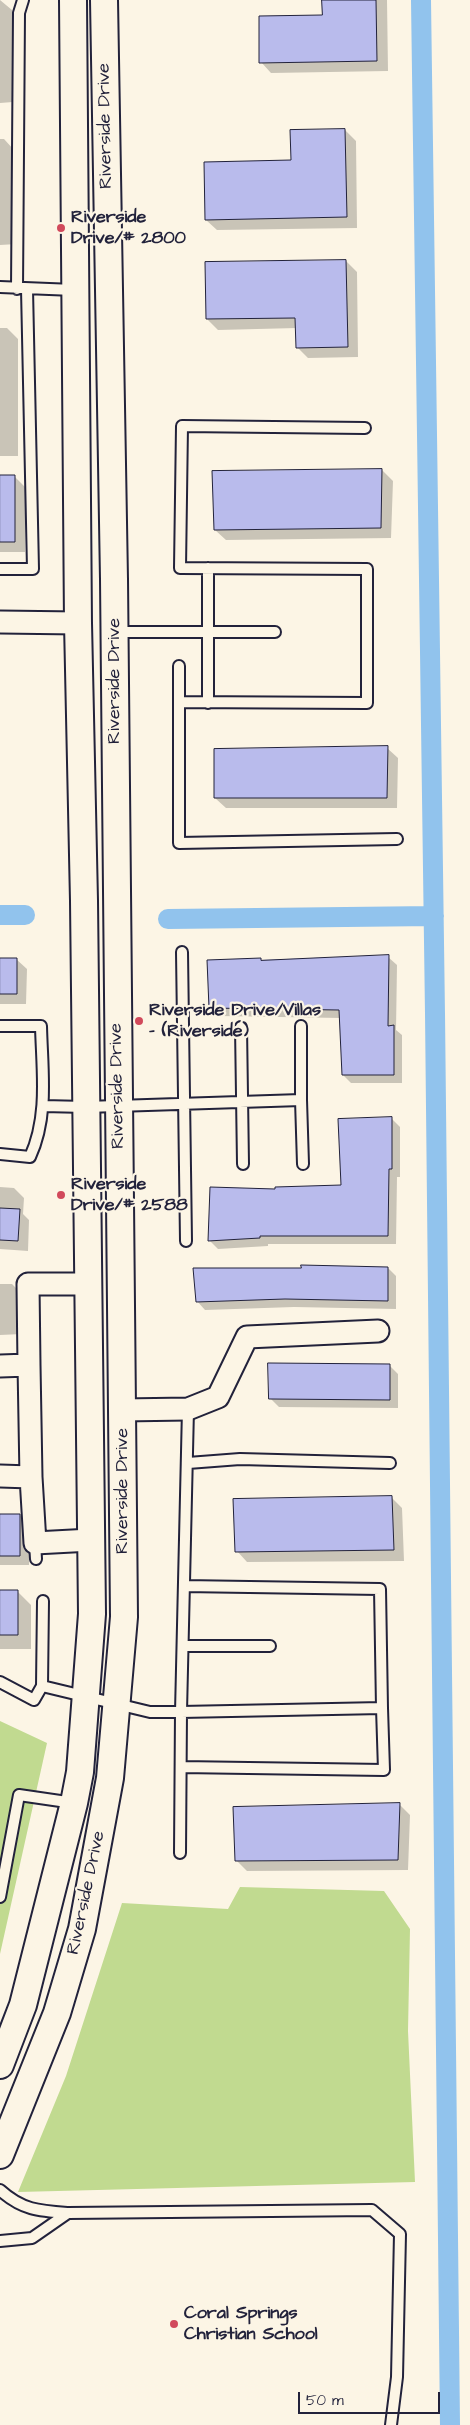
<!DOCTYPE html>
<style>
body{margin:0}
#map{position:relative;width:470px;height:2425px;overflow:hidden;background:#fcf5e5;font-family:"Architects Daughter",sans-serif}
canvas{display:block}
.scale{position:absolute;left:298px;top:2392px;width:142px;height:22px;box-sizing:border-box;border:2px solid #22223b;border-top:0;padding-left:6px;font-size:15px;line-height:18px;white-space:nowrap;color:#22223b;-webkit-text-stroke:4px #fcf5e5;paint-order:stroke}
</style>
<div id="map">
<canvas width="470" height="2425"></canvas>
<div class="scale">50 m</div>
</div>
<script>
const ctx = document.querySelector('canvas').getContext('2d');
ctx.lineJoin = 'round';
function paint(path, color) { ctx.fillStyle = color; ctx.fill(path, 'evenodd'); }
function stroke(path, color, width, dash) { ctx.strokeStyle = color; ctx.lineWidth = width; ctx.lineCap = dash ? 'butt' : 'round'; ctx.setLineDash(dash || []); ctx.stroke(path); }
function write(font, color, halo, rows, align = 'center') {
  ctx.font = font + ' "Architects Daughter",sans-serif'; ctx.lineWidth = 4.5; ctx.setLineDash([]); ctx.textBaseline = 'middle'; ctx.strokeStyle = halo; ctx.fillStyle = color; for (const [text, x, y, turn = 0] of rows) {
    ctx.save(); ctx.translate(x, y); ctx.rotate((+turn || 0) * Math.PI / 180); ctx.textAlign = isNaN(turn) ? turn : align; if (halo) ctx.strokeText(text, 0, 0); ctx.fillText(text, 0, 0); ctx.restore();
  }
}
paint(new Path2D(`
 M0,1721L47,1743L0,1954Z
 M240,1887L384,1891L410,1929L408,2031L415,2182L18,2192L66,2076L122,1903L228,1909Z`), '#c1da90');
paint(new Path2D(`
 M0,0L12,10L13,102L0,103Z
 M323,0H387L388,71L271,73L261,62L323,16Z
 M345,130L356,141L357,228L217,230L206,220L292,161Z
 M0,139H4L14,150L16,182H11L12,208L16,212L17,244L0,245Z
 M346,261L357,272L358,357L308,358L297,347V328L218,330L207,319Z
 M0,328H7L18,339V456H0Z
 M382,470L393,481L391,538L226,540L215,530Z
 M0,476H14L25,487V552H0Z
 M387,748L398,758L397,808H226L215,798Z
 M388,957L397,965L396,1030L402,1035V1083H351L343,1075L341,1018L219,1016L210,1008L260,959L263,961Z
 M0,959H16L27,969L26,1004H0Z
 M392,1119L400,1127V1177H397L396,1244H268V1246L218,1249L210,1241L276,1190L342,1186Z
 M0,1187L14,1188L24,1198L23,1214L29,1220L28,1251L0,1249Z
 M388,1268L396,1276V1309L294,1307L205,1310L197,1301Z
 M0,1284H12L21,1293L22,1334L0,1335Z
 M389,1365L398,1374V1408L279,1407L270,1398Z
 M391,1497L402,1508L404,1561L247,1562L237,1551Z
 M0,1515H20L29,1525V1565H0Z
 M0,1591H17L31,1605V1649H0Z
 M399,1804L410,1815L408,1870L247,1871L236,1860Z`), '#0003');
stroke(new Path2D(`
 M421,0L435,1013L450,2425
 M0,915H25
 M168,919L434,916`), '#91c3ed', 20);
const building = new Path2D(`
 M322,0H376L377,61L259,63V16L322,15Z
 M345,129L347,217L205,220L204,162L291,160L290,130Z
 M346,260L348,347L296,348L295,318L206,319L205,262Z
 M382,469L381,528L214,530L212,471Z
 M0,475H15V542H0Z
 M388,746L387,798H214V749Z
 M389,955L388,1026L394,1025V1075H342L339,1010L209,1008L207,960L261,958V960Z
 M0,958H17V994H0Z
 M392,1117V1169H389L388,1236H260V1238L208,1241L210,1187L275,1189V1187L341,1185L338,1119Z
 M0,1208L20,1209L18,1241L0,1240Z
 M301,1265L388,1267V1301L285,1299L196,1302L193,1268H301Z
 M268,1363L390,1364V1400L269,1399Z
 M392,1496L394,1550L235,1552L233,1499Z
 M0,1514H20V1556H0Z
 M0,1590H18V1635H0Z
 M400,1803L398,1860L235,1861L233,1807Z`);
paint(building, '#b9bbec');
stroke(building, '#22223b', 1);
const service = new Path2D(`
 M0,287L74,290
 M17,289L19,13L23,0
 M208,568V703
 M0,569H33L27,289
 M116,632H275
 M179,666V843L397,839
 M179,702L367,703V569L180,568L182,426L365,428
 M182,952L186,1241
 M0,1026H41C42,1070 49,1116 30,1157L0,1154
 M301,1026V1100
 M241,1027L243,1164
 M43,1106L86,1107L301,1100L303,1164
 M188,1463L240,1459L390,1463
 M35,1543L36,1559
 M43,1601L42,1686L150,1712H181L188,1409
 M183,1646H270
 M0,1682L34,1700L42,1686
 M181,1767L384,1770L382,1708
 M180,1853L181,1712L382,1708L380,1589L184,1586
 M0,1897L19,1795L74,1803
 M0,2190C22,2210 39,2211 68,2213
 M0,2241L32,2238L68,2213L372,2210L400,2234L397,2377L391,2425`);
const minor = new Path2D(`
 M0,622L78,623
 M0,1366L29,1365L28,1284H87
 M122,1410L188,1409L218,1397L247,1337L378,1331
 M0,1476L31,1477L29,1365
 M31,1477L35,1543L91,1540`);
const tertiary = new Path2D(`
 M0,2065L23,2005L74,1803L80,1772L92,1614L84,901L78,623L73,0
 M0,2155L57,2013L82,1929L110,1778L124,1617L114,579L104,0`);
stroke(service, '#22223b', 14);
stroke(minor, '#22223b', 25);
stroke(tertiary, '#22223b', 30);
stroke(service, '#fcf5e5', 10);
stroke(minor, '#fcf5e5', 21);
stroke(tertiary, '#fcf5e5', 26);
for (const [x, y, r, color] of [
 [61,228,5,"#d1495b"],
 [139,1021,5,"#d1495b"],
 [61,1195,5,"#d1495b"],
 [174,2324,5,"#d1495b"]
]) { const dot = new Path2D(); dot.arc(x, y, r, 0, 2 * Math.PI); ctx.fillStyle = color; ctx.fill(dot); stroke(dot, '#fcf5e5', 2); }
write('18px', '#22223b', '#fcf5e5', [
 ["Riverside Drive",106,126,-91],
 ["Riverside Drive",115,681,-90],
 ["Riverside Drive",118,1086,-91],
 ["Riverside Drive",123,1491,-90],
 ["Riverside Drive",87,1893,-78]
]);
write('bold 18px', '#22223b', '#fcf5e5', [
 ["Riverside",71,218],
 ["Drive/# 2800",71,239],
 ["Riverside Drive/Villas",149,1011],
 ["- (Riverside)",149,1032],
 ["Riverside",71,1185],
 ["Drive/# 2588",71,1206],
 ["Coral Springs",184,2314],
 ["Christian School",184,2335]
], 'left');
</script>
